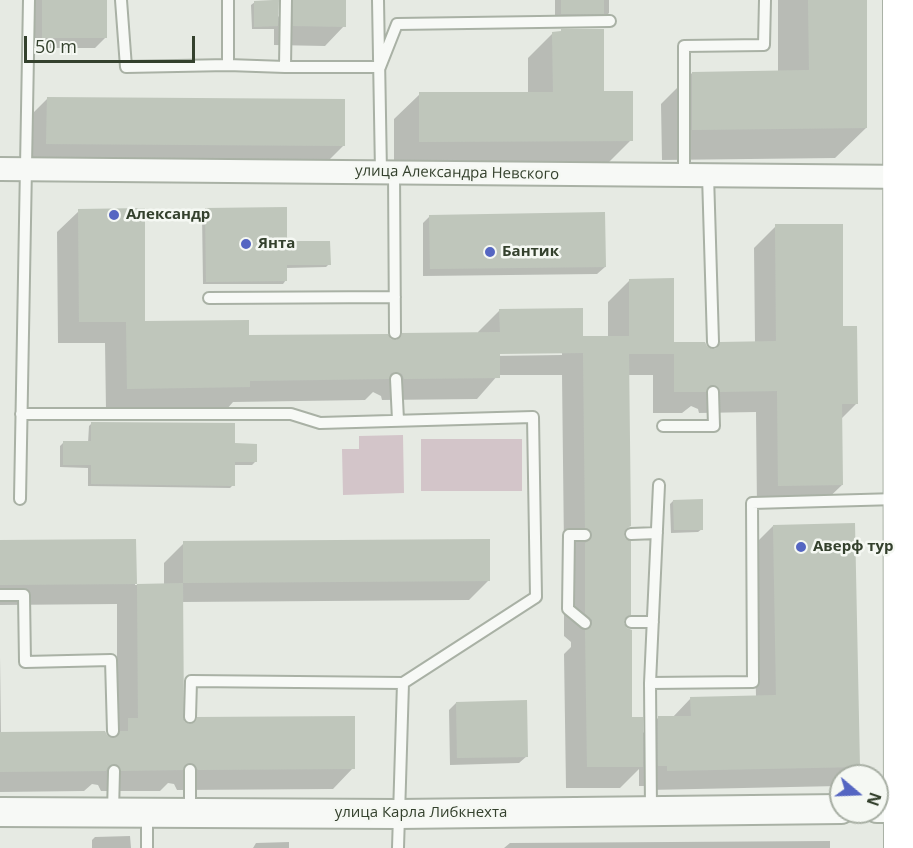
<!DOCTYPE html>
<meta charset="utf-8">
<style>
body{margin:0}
#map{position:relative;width:913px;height:848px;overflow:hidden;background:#e6eae3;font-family:"Open Sans",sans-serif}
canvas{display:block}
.north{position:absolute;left:829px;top:764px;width:60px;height:60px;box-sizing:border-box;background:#f5f8f3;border:2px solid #a8afa4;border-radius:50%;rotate:109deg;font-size:16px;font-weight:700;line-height:24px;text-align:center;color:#34412d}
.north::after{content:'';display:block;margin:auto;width:21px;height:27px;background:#5566c2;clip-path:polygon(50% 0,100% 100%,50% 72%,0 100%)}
.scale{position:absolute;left:24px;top:36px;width:171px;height:27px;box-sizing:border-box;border:3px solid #34412d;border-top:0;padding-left:8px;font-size:18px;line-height:21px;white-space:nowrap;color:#34412d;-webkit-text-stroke:4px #f5f8f3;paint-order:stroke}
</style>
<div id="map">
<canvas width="913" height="848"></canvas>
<div class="north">N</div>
<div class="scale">50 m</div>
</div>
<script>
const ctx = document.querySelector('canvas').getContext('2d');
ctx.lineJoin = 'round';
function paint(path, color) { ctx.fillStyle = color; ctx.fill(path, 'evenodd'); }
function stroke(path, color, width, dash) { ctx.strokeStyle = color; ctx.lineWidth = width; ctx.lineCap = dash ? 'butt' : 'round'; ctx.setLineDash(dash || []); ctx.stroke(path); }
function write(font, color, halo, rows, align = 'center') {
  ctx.font = font + ' "Open Sans",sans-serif'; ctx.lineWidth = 5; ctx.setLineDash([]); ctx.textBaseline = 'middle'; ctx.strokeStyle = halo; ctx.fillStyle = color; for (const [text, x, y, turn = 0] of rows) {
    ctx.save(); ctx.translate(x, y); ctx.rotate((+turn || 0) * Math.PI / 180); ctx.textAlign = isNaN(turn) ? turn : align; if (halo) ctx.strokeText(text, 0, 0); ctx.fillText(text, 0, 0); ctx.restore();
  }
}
paint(new Path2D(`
 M403,435L404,493L343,495L342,449H359V436Z
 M421,439H522V491H421Z`), '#d3c5c9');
paint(new Path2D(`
 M32,0H106V37L95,48H32Z
 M282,0H345L344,26L325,46L274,45V29H252L251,5L255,2L277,18L281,14Z
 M555,0H609V13L602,20L555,21Z
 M778,0H865L866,128L835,158L662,160L661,104L692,73L778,72Z
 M553,33L603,93L631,140L606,165L394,167V119L420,94L528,93V58Z
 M47,99L344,145L329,160L33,158V113Z
 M206,209L286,243L329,264L326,267L286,268V280L283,284H203L202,213Z
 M79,211L144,323L248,337L396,342L403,335L478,334V332L500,310L582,338H608V302L630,280L672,344L706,347L714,351L721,343H755L754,248L776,226L842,327L856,404L841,419L842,485L820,506L757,507L756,412L699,413L698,409L691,406L682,413H653V375H628L629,526L622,533L630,614L622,622L631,718L641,735L658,718H672L691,698L756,697L753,546L773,526L859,766L849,776H841V784L839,786L648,790V786H639V769L620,788H566L564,654L571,647V642L564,636V566L568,550L564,549L562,375H498L477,399L382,400L381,396L373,392L365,400L233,402L227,409L106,410L105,343H58L57,232ZM562,352V355L492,356V353Z
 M430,216L605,267L597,274L423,276V223Z
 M92,423L255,462L252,465H233V485L230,488L88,486V468L60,467V446L63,443H88L89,426Z
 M673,501L702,529L698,532L671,533L670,504Z
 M135,540V585H164V563L184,543L489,580L469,600L182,602L181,717L185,724L192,725L198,719L353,768L333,789L177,790L174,784L168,783L160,791H101L98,785L92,784L84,791L0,792V656L1,734L108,739L117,730V604L0,605V542Z
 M456,703L527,756L519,763L450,765L449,710Z
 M130,836L131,848H92V840L95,837Z
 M830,841V848H504L510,843Z
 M289,842V848H253L256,843Z`), '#0003');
paint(new Path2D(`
 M42,0H107V38H42Z
 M273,0H279L278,26L254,27V1Z
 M293,0H346V27L293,26Z
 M561,0H604V14H561Z
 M808,0H867V128L692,130V72L809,70Z
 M561,29H604V91H633V141L419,142V92H553L552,32L561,31Z
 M47,97L345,99V146L46,144Z
 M287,207V241H330L331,265H287V281L206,282L205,208Z
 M145,208V321L249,320V335L388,334L391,339L396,340L401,337L402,333L500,332L499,309L583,308V336H629V279L674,278V342H705L707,346L713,349L717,348L720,342L776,341L775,224H843V326H857L858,404H842L843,485L778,486L777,391L720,392L719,388L713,385L709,386L706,392H674V354H629L631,526L627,528L624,534L625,538L631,541V615L625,618L624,623L627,628L632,630V717H643V767H587L585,630L590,628L592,624V620L585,614V543L591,539L592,534L589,529L585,528L583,353L500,354V378L404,379L402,374L396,372L391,373L389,379L250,381V387L127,389L126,322H79L78,209Z
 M605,212L606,267L430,269L429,215Z
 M91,422L235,423V443L257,444V462H235V486L91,484V465H63V441H91Z
 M703,499V530H674L673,500Z
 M855,523L860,767L667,771V766H658V716H691L690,697L776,695L773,525Z
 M136,539L137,584L0,585V540Z
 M490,539V581L183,583V541Z
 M183,583L184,721L190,724L196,721L197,717L355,716V769L198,770L194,764L189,763L184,766L183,770L121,771L118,765L114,764L108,767L106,771L0,772V732L105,731L107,735L113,738L117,737L120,731H128V718H138L137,584Z
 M527,700L528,757L457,758L456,702Z`), '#bfc6bb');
const service = new Path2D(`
 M121,0L126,67L228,65L285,67
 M286,0L285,67H380
 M378,0L381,172
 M228,65V0
 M380,67L397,24L610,21
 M394,172L395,333
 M684,175V46L764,45L765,0
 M708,175L713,342
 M209,298L395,297
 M396,379L398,420
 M21,414H291L320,423L533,417L536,597L403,683L398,848
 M663,426H714L713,392
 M20,499L29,0
 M631,534L657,533
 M585,535H569L568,609L585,623
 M0,595H24L25,662L111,660L113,731
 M631,622H653
 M650,683L659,485
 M190,717L191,681L403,683
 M190,770V812
 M651,810L650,683L753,682L752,503L897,499
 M113,812L114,771
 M147,848V813`);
const minor = new Path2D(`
 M0,169L913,177`);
const tertiary = new Path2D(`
 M877,808H913
 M0,812L398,814L841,809`);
const secondary = new Path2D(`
 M899,0L900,848`);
stroke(service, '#a9b1a5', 14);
stroke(minor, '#a9b1a5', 26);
stroke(tertiary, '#a9b1a5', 32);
stroke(secondary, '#a9b1a5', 34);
stroke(service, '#f7f9f6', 10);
stroke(minor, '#f7f9f6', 22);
stroke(tertiary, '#f7f9f6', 28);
stroke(secondary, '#fff', 32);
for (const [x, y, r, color] of [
 [114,215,6,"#5566c2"],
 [246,244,6,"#5566c2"],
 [490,252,6,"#5566c2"],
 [801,547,6,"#5566c2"]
]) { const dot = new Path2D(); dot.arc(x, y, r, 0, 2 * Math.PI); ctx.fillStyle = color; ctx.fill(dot); stroke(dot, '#f5f8f3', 2); }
write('15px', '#34412d', '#f5f8f3', [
 ["улица Александра Невского",457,173,1],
 ["улица Карла Либкнехта",421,813]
]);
write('bold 15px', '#34412d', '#f5f8f3', [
 ["Александр",126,215],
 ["Янта",258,244],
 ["Бантик",502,252],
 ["Аверф тур",813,547]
], 'left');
</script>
